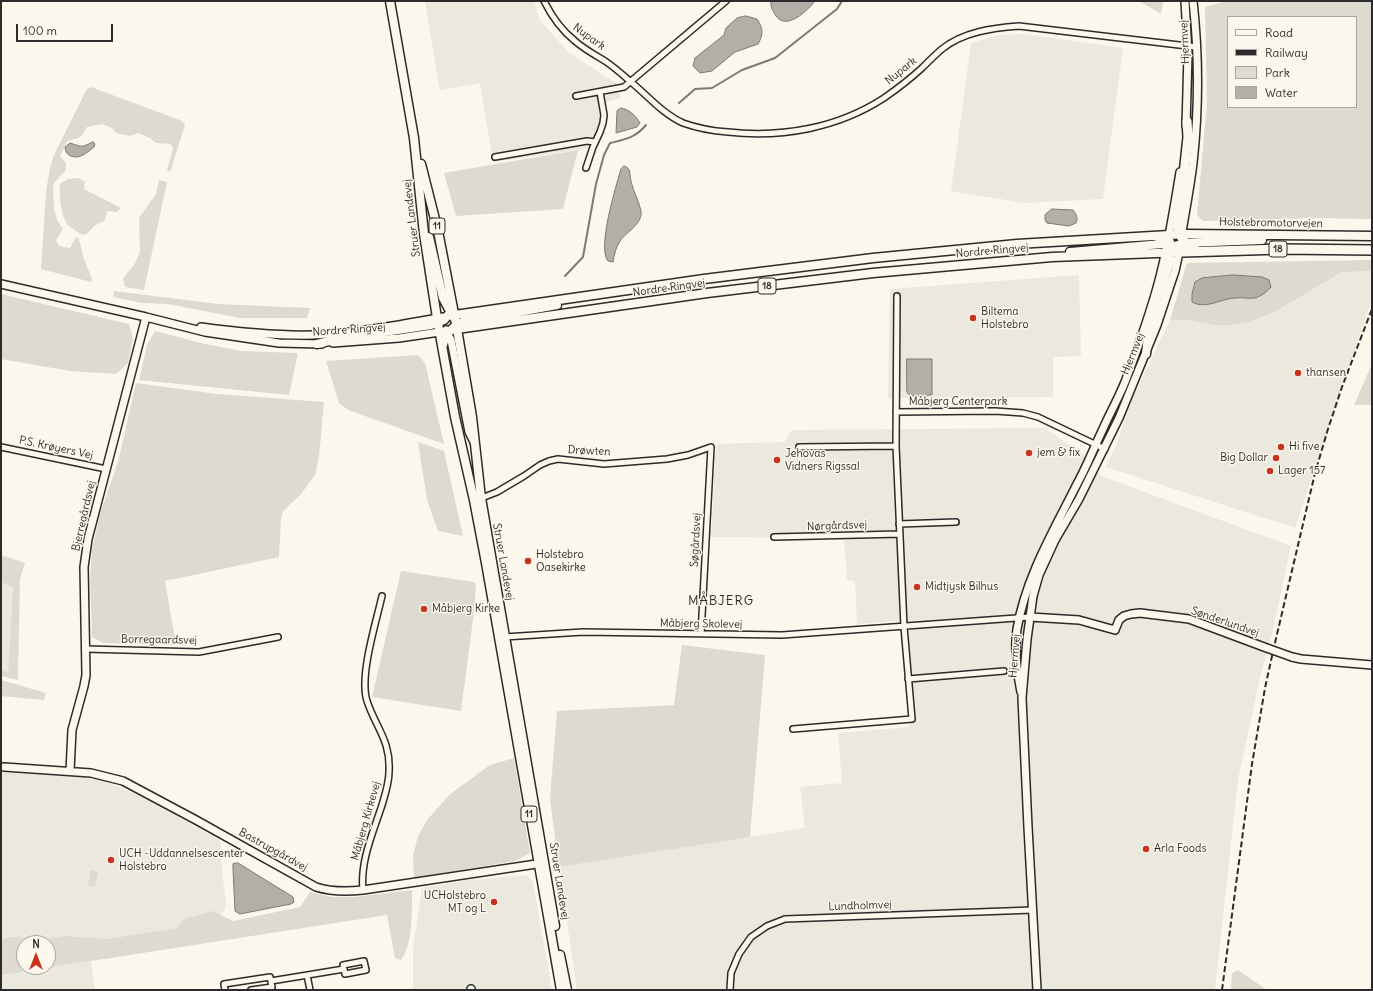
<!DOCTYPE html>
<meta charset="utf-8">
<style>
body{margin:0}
#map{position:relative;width:1373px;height:991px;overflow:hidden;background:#fbf7ec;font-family:Delius,sans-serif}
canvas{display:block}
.frame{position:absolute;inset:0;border:2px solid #2b2b2b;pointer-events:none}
.legend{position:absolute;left:1227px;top:16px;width:130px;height:92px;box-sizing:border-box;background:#fbf7ec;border:1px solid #a8a59f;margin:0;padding:5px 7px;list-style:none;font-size:12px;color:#2b2b2b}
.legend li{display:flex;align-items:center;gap:8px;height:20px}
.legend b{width:20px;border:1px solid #a8a59f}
.north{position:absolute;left:16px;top:935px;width:40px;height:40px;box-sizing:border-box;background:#fbf7ec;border:1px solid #a8a59f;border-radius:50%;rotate:0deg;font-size:11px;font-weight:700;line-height:16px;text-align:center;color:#2b2b2b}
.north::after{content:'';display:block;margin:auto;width:14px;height:18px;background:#c8321e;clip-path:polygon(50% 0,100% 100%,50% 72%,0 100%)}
.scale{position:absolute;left:16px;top:24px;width:97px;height:18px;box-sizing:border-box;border:2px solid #2b2b2b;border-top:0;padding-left:5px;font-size:12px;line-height:14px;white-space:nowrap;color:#2b2b2b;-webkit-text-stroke:3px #fbf7ec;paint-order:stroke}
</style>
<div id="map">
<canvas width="1373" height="991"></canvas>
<div class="frame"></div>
<ul class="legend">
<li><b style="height:5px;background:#fbf7ec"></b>Road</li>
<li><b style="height:5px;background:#2b2b2b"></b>Railway</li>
<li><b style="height:11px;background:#dddad0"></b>Park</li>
<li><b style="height:11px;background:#b1afa7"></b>Water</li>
</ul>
<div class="north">N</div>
<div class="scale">100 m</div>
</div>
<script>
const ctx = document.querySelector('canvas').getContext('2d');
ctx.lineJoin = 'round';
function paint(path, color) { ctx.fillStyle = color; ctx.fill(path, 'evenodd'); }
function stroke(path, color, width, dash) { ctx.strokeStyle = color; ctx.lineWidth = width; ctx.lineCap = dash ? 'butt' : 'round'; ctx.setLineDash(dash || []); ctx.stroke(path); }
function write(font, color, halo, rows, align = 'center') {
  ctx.font = font + ' Delius,sans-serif'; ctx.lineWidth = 3; ctx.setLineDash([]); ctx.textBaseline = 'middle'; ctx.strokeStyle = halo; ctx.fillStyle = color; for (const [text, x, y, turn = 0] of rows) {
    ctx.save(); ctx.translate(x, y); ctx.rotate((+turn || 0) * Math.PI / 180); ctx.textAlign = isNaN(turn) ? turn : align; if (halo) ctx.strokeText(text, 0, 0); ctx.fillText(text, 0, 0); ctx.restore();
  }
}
paint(new Path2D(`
 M425,1H534L540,20L569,53L616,83L621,98L607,102L599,147L493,162L480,83L440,90Z
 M1025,34L1123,48L1103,199L1025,203L951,191L971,43L998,35Z
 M1372,271V299L1295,528L1106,467L1116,445L1132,399L1170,320H1188L1214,325L1246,323L1273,313L1342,272Z
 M1079,275L1081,356L1053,357V397L888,398L890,289Z
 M1045,428L1084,455L1101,476L1291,546L1272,634L1260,678L1238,780L1215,990H577L559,867L805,828L800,787L842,783L838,733L909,727L899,621L857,624L855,581L847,580L844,538L711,537L716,444L785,442L792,430Z
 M1,582L13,586L8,672L1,670Z
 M1,772L81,777L103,781L134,793L220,840L223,880L226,901L225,909L220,916L177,928L48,948V943H24L1,955Z
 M527,875L533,882L552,990H413V949L422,888L468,880Z
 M91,961L95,990H1V975Z`), '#ebe8de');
paint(new Path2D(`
 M1139,1H1163L1161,14Z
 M1227,1H1372V219L1315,218L1203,221L1197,215L1207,103L1205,7ZM1228,17H1356V107H1228Z
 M91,87L182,121L185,125L170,172L167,170L173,149L171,144L156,143L150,138L138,133L130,136L116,133L112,128L102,124L87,127C81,139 79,138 67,141L60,156L66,163V170L59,177L53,185L54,208L57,220L63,229L56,240L59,246L70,248L76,237L79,239L84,259L92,279L91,282L41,269L46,192L50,168L54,155L87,89Z
 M578,150L563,209L456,216L444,173Z
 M79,178L85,182L84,189L121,208L117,212L108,211L104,221L94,226L87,234L82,235C78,232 72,229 69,226C61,219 59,194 60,184L68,179Z
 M159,180L167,182L144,290L125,287L123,278L134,265L140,252L139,218L156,194Z
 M1372,260V271L1342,272L1273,313L1246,323L1228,325H1214L1188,320H1170L1187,263Z
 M114,291L218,304L310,308L307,318H240L168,304L142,303L113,297Z
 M1,294L129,324L133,338L128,363L116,374L70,371L1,359Z
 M155,331L205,344L242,351L298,353L289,395L139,380L147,345Z
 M418,355L425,363L444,444L348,410L339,403L326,361Z
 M1372,364V405H1354Z
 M136,383L217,394L324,402L319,457L315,475L301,494L283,511L281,518L279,557L165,581L176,645L103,643L92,637L90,580L92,549L100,514L118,462Z
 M418,442L444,451L463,536L438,531L427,500Z
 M1,555L25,563L20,579L18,680L1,676V670L8,672L13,587L1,582Z
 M401,571L474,582L476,584L474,612L461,711L372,697Z
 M682,645L765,655L750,837L559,867L550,799L557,711L674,705Z
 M1,680L46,693L44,700L1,696Z
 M514,758L530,853L515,861L414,878L413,856L418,836L427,820L449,795L490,765Z
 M91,870L98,872L95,887L88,886Z
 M412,890C412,909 413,945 401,960L395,958L387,915L1,975V939L11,937L48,939L65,936L106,939L177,928L183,919L213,911L233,921L300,907L310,892L332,897H355ZM24,943H48V967H24Z
 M1238,970L1267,990H1231L1232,973Z`), '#dddad0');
const water = new Path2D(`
 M771,1H815C808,10 787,31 776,16C773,11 770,7 771,1Z
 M746,16L757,19C763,28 764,34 758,44L735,52L712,71L700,73L693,66L695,58L724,35L726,28L737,18Z
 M621,108C629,109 636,116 640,123L637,127L616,133L617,111Z
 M93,142L95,144L94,147C90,150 87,153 83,155C76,159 65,157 65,147L70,143C83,147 80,148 93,142Z
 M624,166C632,168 629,175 631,181C633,191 639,201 641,211C643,224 626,232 620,241C616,247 614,255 613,262L608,261C597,248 616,186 621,169Z
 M1052,209L1073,210C1077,215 1078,218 1076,223L1069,226L1047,223L1045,220V215Z
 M1233,275L1262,277L1269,280L1271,287C1266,292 1262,296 1255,298C1249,299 1242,297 1236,298C1222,298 1206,310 1192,302V294L1195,282L1202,278Z
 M907,359H932V395L910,396L907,392Z
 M238,863L293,897L294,902L291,904L240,914L235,911L233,869V864Z`);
paint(water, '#b1afa7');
stroke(water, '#7b7a75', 1);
stroke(new Path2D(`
 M679,103L695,89L712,88L742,70L775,58L837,9L842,1
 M565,276L583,257L596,184L604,155L610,143C626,139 635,138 646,125`), '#7b7a75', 2);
const street = new Path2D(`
 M544,1C552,17 561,30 575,41C584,49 595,55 605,61C614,67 623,75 631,82C648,96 663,114 683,123C697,128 713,131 728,132C782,138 838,128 884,98C897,89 910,79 922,68C928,62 935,55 942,49C963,32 992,28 1019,26L1196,47
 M576,96L624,87L726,1
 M495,157L587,141L595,142
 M586,168L593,147L600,132L603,123L604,115L600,92
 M896,412L995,411L1023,413L1038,417L1105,449
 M1,447L106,469
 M799,447L896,446
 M479,499L497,492L524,476L540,465L549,461L558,459L604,464L667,459L688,455L711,447L701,634
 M899,524L956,522
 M774,537L900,534
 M504,637L583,632L782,635L1030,617
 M86,649L199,652L278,637
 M908,679L1004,671
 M793,729L912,719L904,627L896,446L897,296
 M363,890C360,861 373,833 382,805C385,795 389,783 389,772C391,741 376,728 367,701C359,676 376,623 382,596
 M307,975L310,990
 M271,981L344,969L345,974L366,970L364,961L343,965L344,969
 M225,990L224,984L270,977L272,987L251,990
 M730,990L731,973L739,954L751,937L767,926L785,919L1033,910`);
const secondary = new Path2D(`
 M1185,1L1188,54L1186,126
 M1181,238C1185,213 1190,188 1193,163C1199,109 1199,55 1193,1
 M1,284L146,317L205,332L279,343L322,344
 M201,327C238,332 275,336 313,335C357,333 400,325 443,317
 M446,330L451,340L469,432L474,442
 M333,343L399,338L453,330
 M1030,617L1079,620L1115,630L1119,620L1124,616L1131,614L1140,613L1189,619L1264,647
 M1292,657L1301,659L1372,665
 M1021,692C1017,672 1014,649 1017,629C1026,577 1053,532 1076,486C1086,468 1093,450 1102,431C1109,415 1118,399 1125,382C1137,350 1149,318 1158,284C1168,248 1174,209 1180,172
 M4,767L91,773L123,781L196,820L316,887C332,892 346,892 363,890L543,863
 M70,771L72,730L84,686L86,675L84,567L88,539L146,317
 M471,989V990
 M1037,990L1028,827L1022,698L1027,639L1033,596L1039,575L1055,540L1079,499L1119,418L1157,325L1175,271L1180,248`);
const primary = new Path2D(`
 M390,1L414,138L424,234L437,318L455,417L474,500L486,563L561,990
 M421,164L438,231L457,329L472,417L481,498L555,926
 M429,237L443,298L453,317
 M1070,252L1162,244L1170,242
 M1166,252L1174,246L1185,243L1262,240
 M455,315L704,279L873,258L1017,244L1186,234L1372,236
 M457,329L707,293L873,273L1052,257L1183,252
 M317,344L337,339L431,325L444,320L453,309
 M443,345C446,333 452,327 463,322L557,305
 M1146,354L1148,336L1171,258C1171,247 1166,239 1155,236
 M560,955L567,990`);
const highway = new Path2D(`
 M1187,121L1188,137L1178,230L1185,243L1197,251
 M1183,252L1281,249L1372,250`);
stroke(street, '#2b2b2b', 8);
stroke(secondary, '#2b2b2b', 10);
stroke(primary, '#2b2b2b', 11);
stroke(highway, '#2b2b2b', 12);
stroke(street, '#fbf7ec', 5);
stroke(secondary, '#fbf7ec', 7);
stroke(primary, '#fbf7ec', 8);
stroke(highway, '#fbf7ec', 9);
stroke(new Path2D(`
 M1222,990L1252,764L1265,688L1274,647L1315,473L1328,429L1342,387L1372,309`), '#2b2b2b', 2, [6, 3]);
const secondaryBridge = new Path2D(`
 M1264,647L1292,657`);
stroke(secondaryBridge, '#2b2b2b', 10, []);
stroke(secondaryBridge, '#fbf7ec', 7);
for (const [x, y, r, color] of [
 [973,318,4,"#c8321e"],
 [1298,373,4,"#c8321e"],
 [1281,447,4,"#c8321e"],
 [1029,453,4,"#c8321e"],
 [1276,458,4,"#c8321e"],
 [777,460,4,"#c8321e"],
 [1270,471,4,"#c8321e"],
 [528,561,4,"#c8321e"],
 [917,587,4,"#c8321e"],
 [424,609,4,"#c8321e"],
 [1146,849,4,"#c8321e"],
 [111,860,4,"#c8321e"],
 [494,902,4,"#c8321e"]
]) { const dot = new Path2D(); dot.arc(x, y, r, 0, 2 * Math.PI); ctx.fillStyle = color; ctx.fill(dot); stroke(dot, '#fbf7ec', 1.5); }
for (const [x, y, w] of [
 [437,226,16],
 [1278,249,18],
 [767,286,18],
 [529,814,16]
]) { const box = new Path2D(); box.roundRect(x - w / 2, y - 8, w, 16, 3); ctx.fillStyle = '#fbf7ec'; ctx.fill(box); stroke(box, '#2b2b2b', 1); }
write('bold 10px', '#2b2b2b', null, [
 ["11",437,226],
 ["18",1278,249],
 ["18",767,286],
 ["11",529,814]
]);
write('11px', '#2b2b2b', '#fbf7ec', [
 ["Nupark",589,37,36],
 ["Hjermvej",1185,42,-93],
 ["Nupark",901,71,-39],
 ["Struer Landevej",412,218,-97],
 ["Holstebromotorvejen",1271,223,1],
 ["Nordre Ringvej",992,251,-5],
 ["Nordre Ringvej",669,288,-8],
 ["Nordre Ringvej",349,330,-4],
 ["Hjermvej",1133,354,-68],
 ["Måbjerg Centerpark",958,402],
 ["P.S. Krøyers Vej",56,448,12],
 ["Drøwten",589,451,3],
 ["Bjerregårdsvej",84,516,-77],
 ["Nørgårdsvej",837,526,-2],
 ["Søgårdsvej",696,540,-87],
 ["Struer Landevej",503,562,80],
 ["Sønderlundvej",1225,622,19],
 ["Måbjerg Skolevej",701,624,1],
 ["Borregaardsvej",159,640,1],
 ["Hjermvej",1015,656,-85],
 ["Måbjerg Kirkevej",366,821,-74],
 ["Bastrupgårdvej",273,850,29],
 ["Struer Landevej",559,881,81],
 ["Lundholmvej",860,906,-2]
]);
write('11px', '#2b2b2b', '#fbf7ec', [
 ["Biltema",981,312],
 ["Holstebro",981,325],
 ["thansen",1306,373],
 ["Hi five",1289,447],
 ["jem & fix",1037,453],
 ["Jehovas",785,454],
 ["Vidners Rigssal",785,467],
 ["Big Dollar",1268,458,"right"],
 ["Lager 157",1278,471],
 ["Holstebro",536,555],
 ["Oasekirke",536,568],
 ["Midtjysk Bilhus",925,587],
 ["Måbjerg Kirke",432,609],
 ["Arla Foods",1154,849],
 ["UCH -Uddannelsescenter",119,854],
 ["Holstebro",119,867],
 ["UCHolstebro",486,896,"right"],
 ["MT og L",486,909,"right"]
], 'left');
ctx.letterSpacing = '1px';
write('13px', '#2b2b2b', '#fbf7ec', [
 ["MÅBJERG",721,601]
]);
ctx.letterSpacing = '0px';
</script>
